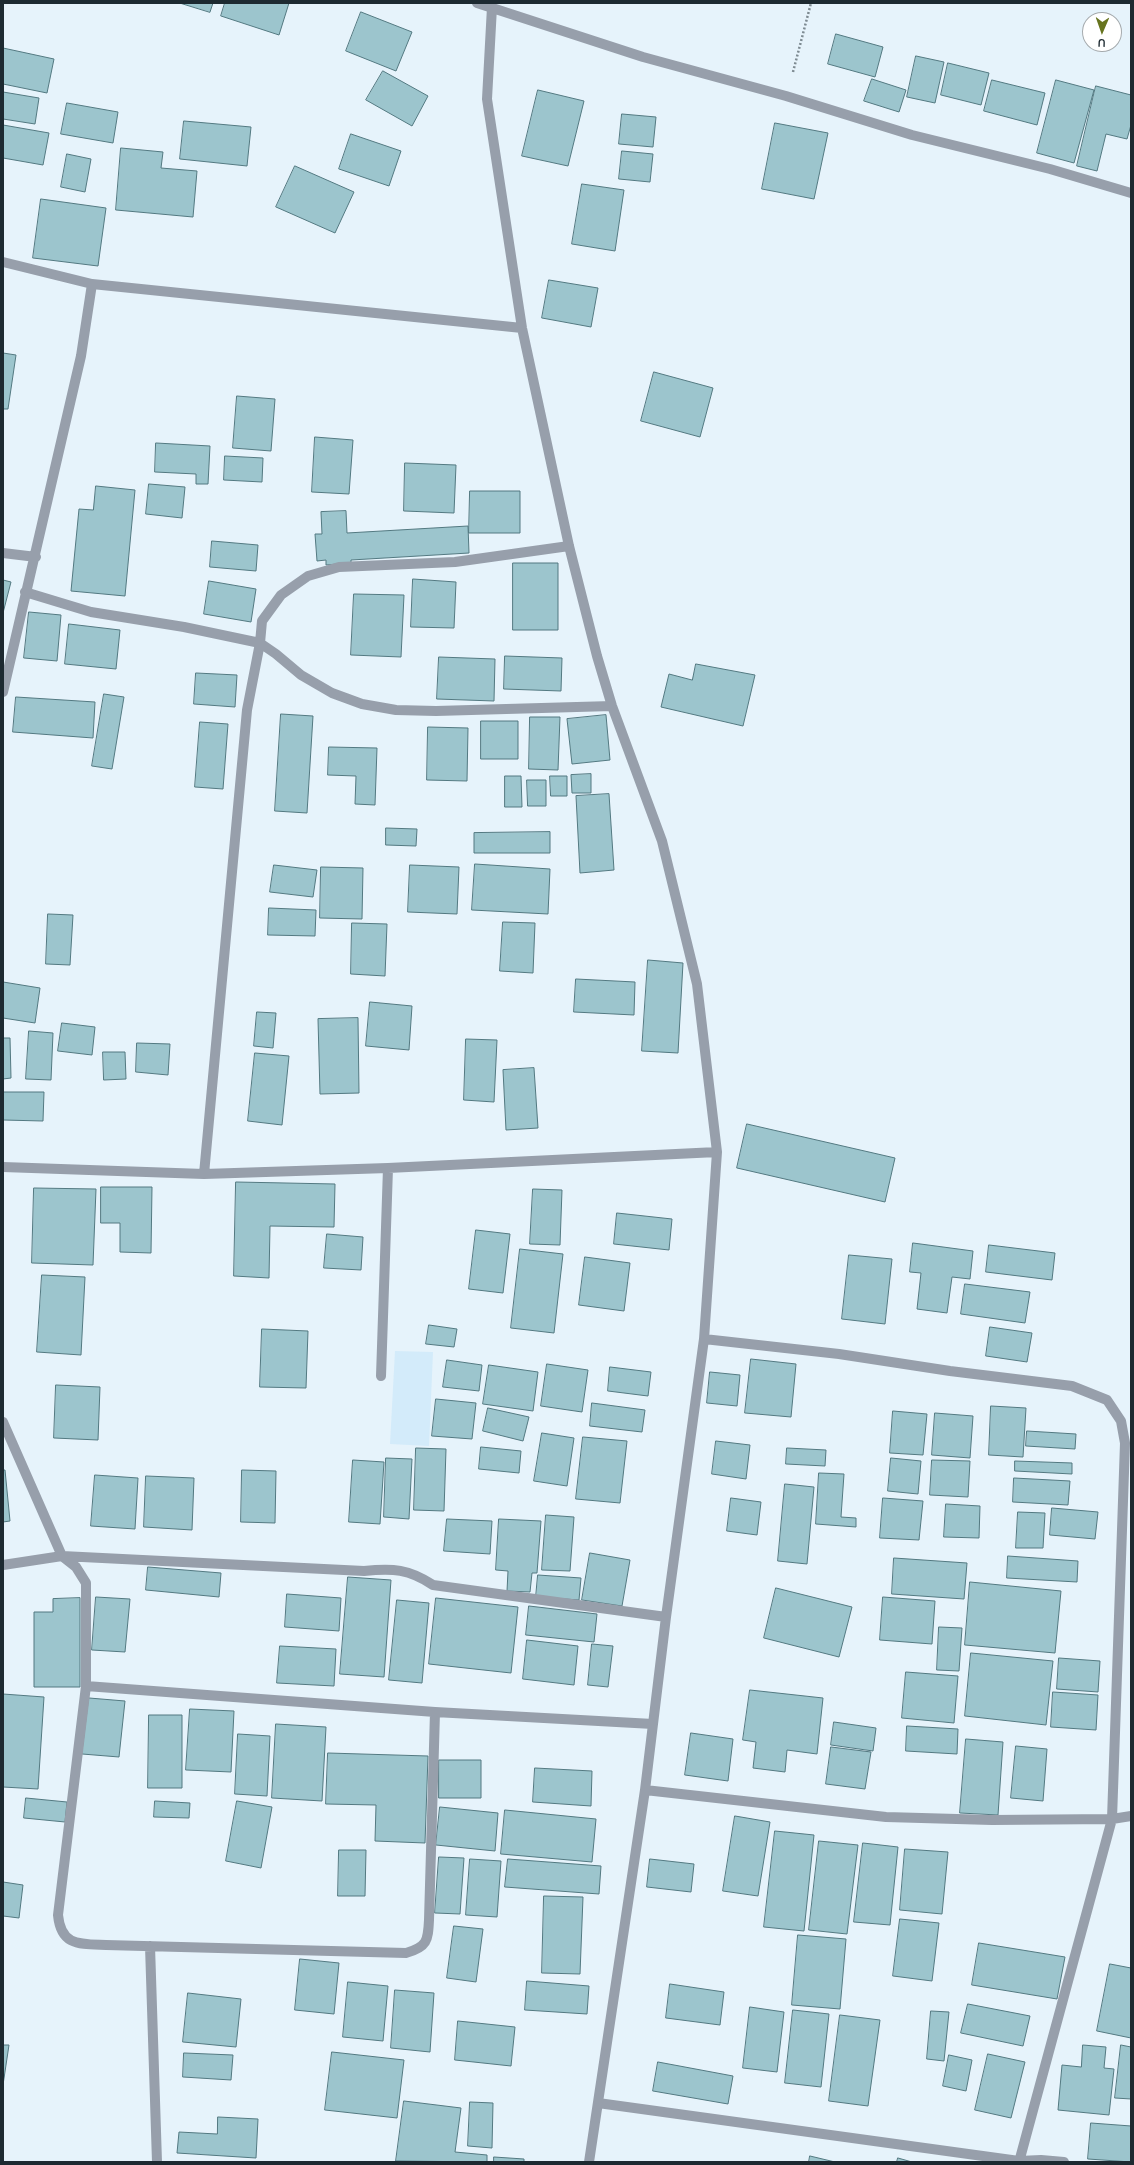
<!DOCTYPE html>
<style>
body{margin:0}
#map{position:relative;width:1134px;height:2165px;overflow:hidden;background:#e6f3fb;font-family:Cabin,sans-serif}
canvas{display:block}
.frame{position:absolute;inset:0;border:4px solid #1d2a31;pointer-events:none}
.north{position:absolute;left:1082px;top:12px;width:40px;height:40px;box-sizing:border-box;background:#fff;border:1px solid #a5aaad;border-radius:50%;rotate:182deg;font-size:11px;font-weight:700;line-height:16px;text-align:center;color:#1d2a31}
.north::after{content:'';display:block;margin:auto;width:14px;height:18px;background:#67741f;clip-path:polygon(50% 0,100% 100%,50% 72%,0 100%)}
</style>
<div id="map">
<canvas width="1134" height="2165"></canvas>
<div class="frame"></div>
<div class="north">U</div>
</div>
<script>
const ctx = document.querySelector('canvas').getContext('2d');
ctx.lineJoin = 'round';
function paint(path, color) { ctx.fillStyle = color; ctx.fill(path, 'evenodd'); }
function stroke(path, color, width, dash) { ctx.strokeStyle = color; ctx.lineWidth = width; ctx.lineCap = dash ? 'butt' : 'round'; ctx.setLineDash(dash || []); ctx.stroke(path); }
paint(new Path2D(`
 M395,1351L433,1352L429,1446L390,1444Z`), '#d3ebfa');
const building = new Path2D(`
 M180,3H213L210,12Z
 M225,3H289L279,35L221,16Z
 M361,12L412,32L396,71L346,51Z
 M836,34L883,47L875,77L828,64Z
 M3,48L54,59L47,93L3,84Z
 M916,56L944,62L935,103L907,97Z
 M948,63L989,73L981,105L941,95Z
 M383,71L428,96L412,126L366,100Z
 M872,79L906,90L899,112L864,101Z
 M992,80L1045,93L1037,125L984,111Z
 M1056,80L1094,90L1074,163L1037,153Z
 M1096,86L1131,95V125L1127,139L1106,134L1097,171L1077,166Z
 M538,90L584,101L568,166L522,156Z
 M3,92L39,98L35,124L3,119Z
 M67,103L118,112L113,143L61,134Z
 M622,114L656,117L653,147L619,144Z
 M184,121L251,127L247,166L180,159Z
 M775,123L828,133L814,199L762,189Z
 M3,125L49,133L43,165L3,158Z
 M351,134L401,151L389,186L339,169Z
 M121,148L163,152L161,168L197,171L193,217L116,210Z
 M622,151L653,154L650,182L619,179Z
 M67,154L91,159L85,192L61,187Z
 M295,166L354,192L335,233L276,207Z
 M582,184L624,190L615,251L572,244Z
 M41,199L106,208L98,266L33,258Z
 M549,280L598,288L591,327L542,318Z
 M3,353L16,355L8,409H3Z
 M654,372L713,388L700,437L641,421Z
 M237,396L275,399L271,451L233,448Z
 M315,437L353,440L349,494L312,492Z
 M156,443L210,446L208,484H196V474L155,472Z
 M225,456L263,458L262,482L224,480Z
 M405,463L456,465L454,513L404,511Z
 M149,484L185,487L182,518L146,514Z
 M96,486L135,490L125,596L71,591L79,509L93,510Z
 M470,491H520V533H469Z
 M346,511L347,533L468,526L469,553L351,560V563L326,565V560L317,561L315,534H322L321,512Z
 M212,541L258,545L256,571L210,567Z
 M513,563H558V630H513Z
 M413,579L456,582L454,628L411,627Z
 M3,580L11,582L3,613Z
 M209,581L256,589L251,622L204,614Z
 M354,594L404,595L401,657L351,655Z
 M29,612L61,615L57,661L24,658Z
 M69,624L120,630L116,669L65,664Z
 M505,656L562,658L561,691L504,689Z
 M439,657L495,659L494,701L437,699Z
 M696,664L755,675L743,726L661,707L669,674L692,680Z
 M196,673L237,675L235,707L194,704Z
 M104,694L124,697L112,769L92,766Z
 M16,697L95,702L93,738L13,732Z
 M281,714L313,716L307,813L275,811Z
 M606,715L610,760L572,764L567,719Z
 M530,717H560L558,770L529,769Z
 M481,721H518V759H481Z
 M200,722L228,724L223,789L195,787Z
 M428,727L468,728L467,781L427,780Z
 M329,747L377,748L375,805L355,804L356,776L328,775Z
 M591,774V793H572L571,775Z
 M505,776H521L522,807H505Z
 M550,776H567V796H551Z
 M527,780H546V806H528Z
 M609,794L614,870L580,873L576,796Z
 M386,828L417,829L416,846L386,845Z
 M550,832V853H474V833Z
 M475,864L550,869L548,914L472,910Z
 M274,865L317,870L313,897L270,892Z
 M410,865L459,867L457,914L408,912Z
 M321,867L363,868L362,919L320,918Z
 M269,908L316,910L315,936L268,935Z
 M48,914L73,915L70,965L46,964Z
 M503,922L535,923L533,973L500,971Z
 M352,923L387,924L385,976L351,974Z
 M648,960L683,963L678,1053L642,1051Z
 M576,979L635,982L634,1015L574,1012Z
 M3,982L40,988L35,1023L3,1018Z
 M370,1002L412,1006L409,1050L366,1046Z
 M257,1012L276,1013L273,1048L254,1046Z
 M358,1018L359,1093L320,1094L318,1019Z
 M62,1023L95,1027L92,1055L58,1051Z
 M29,1031L53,1033L51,1080L26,1079Z
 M3,1038H10L11,1078L3,1079Z
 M466,1039L497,1040L494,1102L464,1100Z
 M137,1043L170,1044L168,1075L136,1072Z
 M103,1052H125L126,1079L104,1080Z
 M255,1053L289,1056L282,1125L248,1121Z
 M534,1068L538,1128L506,1130L503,1070Z
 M3,1092H44L43,1121L3,1120Z
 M747,1124L895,1158L885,1202L737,1168Z
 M236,1182L335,1184L334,1227L270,1226L269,1278L234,1276Z
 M101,1187H152L151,1253L120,1252V1223H101Z
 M34,1188L96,1189L93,1265L32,1263Z
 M533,1189L562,1190L560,1245L530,1244Z
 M617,1213L672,1219L669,1250L614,1244Z
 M476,1230L510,1234L503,1293L469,1289Z
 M327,1234L363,1237L361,1270L324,1268Z
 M913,1243L973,1251L970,1279L952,1277L947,1313L917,1309L921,1273L910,1272Z
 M989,1245L1055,1253L1052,1280L986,1272Z
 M520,1249L563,1254L554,1333L511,1328Z
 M849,1255L892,1259L885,1324L842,1319Z
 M585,1257L630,1263L624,1311L579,1305Z
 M42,1275L85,1277L81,1355L37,1352Z
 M965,1284L1030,1292L1025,1323L961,1314Z
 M429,1325L457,1329L454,1347L426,1344Z
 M990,1327L1032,1333L1027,1362L986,1356Z
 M262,1329L308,1331L306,1388L260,1387Z
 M751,1359L796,1364L791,1417L745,1413Z
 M447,1360L482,1365L479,1391L443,1387Z
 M547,1364L588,1370L582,1412L541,1406Z
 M489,1365L538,1372L533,1411L483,1404Z
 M610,1367L651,1372L648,1396L608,1391Z
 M710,1372L740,1375L737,1406L707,1403Z
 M56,1385L100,1387L98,1440L54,1438Z
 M436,1399L476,1403L472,1439L432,1436Z
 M592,1403L645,1410L642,1432L590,1426Z
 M991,1406L1026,1408L1023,1457L989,1455Z
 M488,1408L529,1417L523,1441L483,1431Z
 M893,1411L927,1414L923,1455L890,1453Z
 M935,1413L973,1416L970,1458L932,1455Z
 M1027,1431L1076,1434L1075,1449L1026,1446Z
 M542,1433L574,1438L567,1486L534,1481Z
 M583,1437L627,1441L620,1503L576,1499Z
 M716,1441L750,1445L746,1479L712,1474Z
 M481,1447L521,1451L519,1473L479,1469Z
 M416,1448L446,1449L444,1511L414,1510Z
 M787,1448L826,1450L825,1466L786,1464Z
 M386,1458L412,1459L409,1519L384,1517Z
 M891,1458L921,1461L918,1494L888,1491Z
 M353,1460L384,1462L380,1524L349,1522Z
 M932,1460L970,1461L968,1497L930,1495Z
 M1015,1461L1072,1463V1474L1015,1471Z
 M3,1470H5L10,1521L3,1522Z
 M242,1470L276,1471L275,1523L241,1522Z
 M819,1473L844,1474L841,1517L856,1518V1527L816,1524Z
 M95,1475L138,1478L135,1529L91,1526Z
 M146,1476L194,1478L192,1530L144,1527Z
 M1014,1478L1070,1481L1068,1505L1013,1502Z
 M785,1484L814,1487L807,1564L778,1561Z
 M731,1498L761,1502L757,1535L727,1531Z
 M883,1498L923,1501L919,1540L880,1538Z
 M946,1504L980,1506L979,1538L944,1537Z
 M1052,1508L1098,1512L1095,1539L1050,1535Z
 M1018,1512L1045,1513L1043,1548H1016Z
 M546,1515L574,1517L570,1571L542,1570Z
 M447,1519L492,1521L490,1554L444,1551Z
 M499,1519L541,1521L537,1573H532L530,1592L507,1591L508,1571L496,1570Z
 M590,1553L630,1560L622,1606L582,1600Z
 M1008,1556L1078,1561L1077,1582L1007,1578Z
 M894,1558L967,1563L964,1599L892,1594Z
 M148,1567L221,1573L219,1597L146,1590Z
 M538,1575L581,1578L579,1600L536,1597Z
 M348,1577L391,1580L384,1677L340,1674Z
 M970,1582L1061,1591L1055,1653L965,1645Z
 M776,1588L852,1607L839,1657L764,1638Z
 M287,1594L341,1598L339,1631L285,1627Z
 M96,1597L130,1599L125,1652L92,1650Z
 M883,1597L935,1601L932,1644L880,1640Z
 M80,1598V1687H34V1612H53V1599Z
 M436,1598L518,1607L511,1673L429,1664Z
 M397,1600L429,1603L422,1683L389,1680Z
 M529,1606L597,1614L594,1642L526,1635Z
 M939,1627L962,1628L959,1671L937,1670Z
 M527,1640L578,1646L574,1685L523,1679Z
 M592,1644L613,1646L608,1687L588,1685Z
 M280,1646L336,1649L334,1686L277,1683Z
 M971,1653L1053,1661L1046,1725L965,1716Z
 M1059,1658L1100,1661L1098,1692L1057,1689Z
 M906,1672L958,1676L954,1723L902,1718Z
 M750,1690L823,1698L817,1754L787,1750L785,1772L753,1768L756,1742L743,1740Z
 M1053,1692L1098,1695L1096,1730L1051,1727Z
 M3,1694L44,1697L38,1789L3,1787Z
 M89,1698L125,1701L119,1757L82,1754Z
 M190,1709L234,1711L231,1772L186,1770Z
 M149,1715H182V1788H148Z
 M834,1722L876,1728L873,1751L831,1745Z
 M276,1724L326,1727L322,1801L272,1798Z
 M907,1726L958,1729L957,1754L906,1751Z
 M691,1733L733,1739L728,1781L685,1775Z
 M238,1734L270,1736L267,1796L235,1794Z
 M966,1739L1003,1742L998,1815L960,1813Z
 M1016,1746L1047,1749L1043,1801L1011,1798Z
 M831,1747L871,1752L865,1789L826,1784Z
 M328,1753L428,1756L425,1843L375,1841L376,1805L326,1804Z
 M439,1760H481V1798H439Z
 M535,1768L592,1771L591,1806L533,1802Z
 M26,1798L67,1802L65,1822L24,1818Z
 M155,1801L190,1803L189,1818L154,1817Z
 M237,1801L272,1807L261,1868L226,1861Z
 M440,1807L498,1813L495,1851L436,1845Z
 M505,1810L596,1819L592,1862L501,1854Z
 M735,1816L770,1822L758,1896L723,1891Z
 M775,1831L814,1835L804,1931L764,1927Z
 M819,1841L858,1845L847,1934L809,1930Z
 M863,1843L898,1847L890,1925L854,1922Z
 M905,1849L948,1852L942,1914L900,1910Z
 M339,1850H366L365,1896H338Z
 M439,1857L464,1858L460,1914L435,1913Z
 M470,1859L501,1861L497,1917L466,1915Z
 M508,1859L601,1866L599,1894L505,1887Z
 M650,1859L694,1864L691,1892L647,1887Z
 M3,1882L23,1885L19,1918L3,1916Z
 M544,1896L583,1897L580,1974L542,1973Z
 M900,1919L939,1923L932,1981L893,1976Z
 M454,1926L483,1929L476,1982L447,1978Z
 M798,1935L846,1939L840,2009L792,2005Z
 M979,1943L1065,1957L1057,1999L972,1985Z
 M300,1959L339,1963L334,2014L295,2010Z
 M1110,1964L1131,1968V2038L1097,2031Z
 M527,1981L589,1986L587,2014L525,2010Z
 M348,1982L388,1986L383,2041L343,2037Z
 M670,1984L724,1992L720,2025L666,2018Z
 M395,1990L434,1993L430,2052L391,2048Z
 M188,1993L241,1999L236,2047L183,2042Z
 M968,2004L1030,2016L1023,2046L961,2033Z
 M750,2007L784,2012L777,2072L743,2068Z
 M793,2010L829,2014L821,2087L785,2083Z
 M931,2011L949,2012L944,2061L927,2059Z
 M840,2015L880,2020L868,2106L829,2101Z
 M458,2021L515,2027L511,2066L455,2060Z
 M3,2045H9L3,2085Z
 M1083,2045L1106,2047L1104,2068L1114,2069L1109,2115L1058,2110L1062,2065L1081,2067Z
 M1121,2045L1131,2047V2099L1115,2098Z
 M332,2052L404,2060L397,2118L325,2110Z
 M184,2053L233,2055L231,2080L183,2077Z
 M988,2054L1025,2062L1011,2118L975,2110Z
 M949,2055L972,2060L966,2091L943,2086Z
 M658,2062L733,2076L728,2104L653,2091Z
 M404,2101L461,2108L455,2152L487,2155V2162L396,2161Z
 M470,2102L493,2103L492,2148L468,2146Z
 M218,2117L258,2119L256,2158L177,2153L179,2132L217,2134Z
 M1091,2123L1131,2126V2162L1088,2159Z
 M810,2156L835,2162H809Z
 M494,2157L524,2159V2162H494Z
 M898,2158L912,2162H897Z`);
paint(building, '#9cc5cd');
stroke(building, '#537981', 1);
stroke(new Path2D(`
 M793,72L811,3`), '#7d8a91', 2.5, [2, 2]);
stroke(new Path2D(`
 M477,3L643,57L786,96L912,135L1050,169L1131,193
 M492,7L487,99L522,328L569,546L597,656L612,706L662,841L697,984L717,1152L704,1339L666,1617L645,1790L589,2162
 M3,262L92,284
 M3,553L36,557
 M25,592L91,612L184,627L260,643L276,654L301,675L332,693L362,704L396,710L436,711L612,706
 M3,692L81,356L92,284L522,328
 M3,1167L204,1174L388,1168L717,1152
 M204,1174L247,710L260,643L262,621L281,595L308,576L339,567L455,562L569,546
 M704,1339L839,1354L950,1371L1072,1386L1107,1400L1121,1421L1125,1443L1112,1819L1019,2162
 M381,1376L388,1168
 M3,1422L62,1556L76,1567L86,1583V1686L58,1915C61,1946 79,1944 106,1945L406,1953C427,1947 428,1941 429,1920L435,1712
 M3,1565L62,1556L364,1571C393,1568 409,1569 433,1585L666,1617
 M86,1686L435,1712L653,1724
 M645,1790L886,1817L992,1820L1112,1819L1131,1816
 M150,1946L157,2162
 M598,2103L1019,2161L1041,2160L1064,2162`), '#979fab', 10);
</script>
